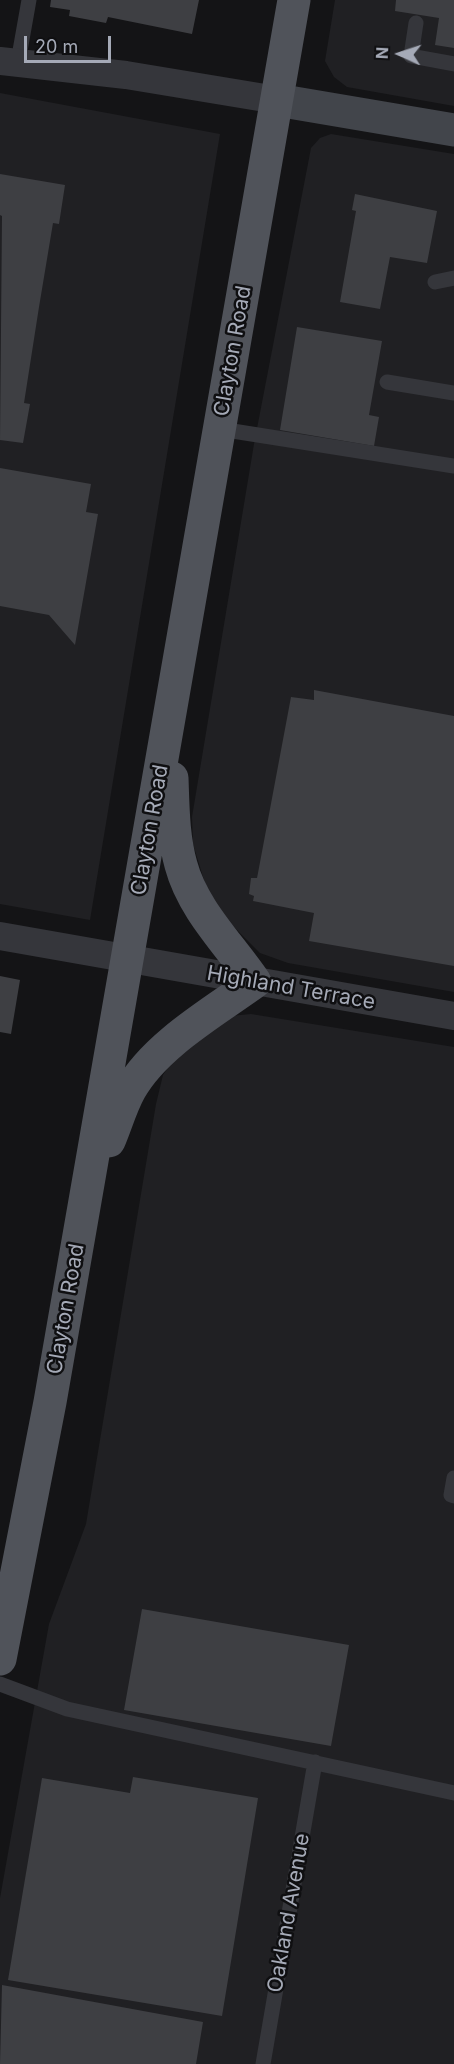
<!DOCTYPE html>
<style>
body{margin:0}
#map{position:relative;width:454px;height:2064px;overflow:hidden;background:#141416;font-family:Inter,sans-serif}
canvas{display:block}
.north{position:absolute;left:370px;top:24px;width:60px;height:60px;-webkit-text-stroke:4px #0f0f11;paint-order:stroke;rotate:273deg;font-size:16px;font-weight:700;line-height:24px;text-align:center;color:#a5aab7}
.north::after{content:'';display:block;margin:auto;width:21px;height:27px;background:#a5aab7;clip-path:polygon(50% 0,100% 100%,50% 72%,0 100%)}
.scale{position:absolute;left:24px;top:36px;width:87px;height:27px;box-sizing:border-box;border:3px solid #a5aab7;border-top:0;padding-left:8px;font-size:18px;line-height:21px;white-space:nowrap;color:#a5aab7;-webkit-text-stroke:4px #0f0f11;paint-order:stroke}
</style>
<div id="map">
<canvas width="454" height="2064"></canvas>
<div class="north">N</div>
<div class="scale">20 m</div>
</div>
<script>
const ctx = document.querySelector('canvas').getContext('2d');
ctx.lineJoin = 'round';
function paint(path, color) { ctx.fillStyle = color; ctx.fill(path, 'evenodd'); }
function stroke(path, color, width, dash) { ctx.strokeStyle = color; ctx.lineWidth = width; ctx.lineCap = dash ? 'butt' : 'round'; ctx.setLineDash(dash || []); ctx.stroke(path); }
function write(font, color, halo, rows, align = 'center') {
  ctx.font = font + ' Inter,sans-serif'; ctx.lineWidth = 5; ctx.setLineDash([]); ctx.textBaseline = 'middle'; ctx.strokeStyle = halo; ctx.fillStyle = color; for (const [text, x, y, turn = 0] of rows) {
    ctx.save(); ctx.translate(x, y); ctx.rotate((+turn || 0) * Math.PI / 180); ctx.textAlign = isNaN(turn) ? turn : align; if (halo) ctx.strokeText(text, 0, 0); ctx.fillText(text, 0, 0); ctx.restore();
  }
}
paint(new Path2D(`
 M335,0H454V106L347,87L334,77L325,61Z
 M0,93L220,134L90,920L0,904Z
 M331,134L454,154V992L288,963L260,953L222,915L207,890L193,844L192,817L254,444L311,148L320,138Z
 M251,1014L454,1047V2064H0V1898L49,1624L86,1524L156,1104L163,1075L179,1050L220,1017Z`), '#202023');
paint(new Path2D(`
 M51,0H199L192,34L108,17L106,23L69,16L70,10L50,7Z
 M396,0H454V48L435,45L439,18L395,11Z
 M0,174L65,185L59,224L53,223L39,307L24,403L30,404L23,443L0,440L2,216L0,215Z
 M355,194L437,211L427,263L390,257L380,309L340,302L356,211L352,210Z
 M297,327L382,341L369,415L379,417L374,446L280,430Z
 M0,468L91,484L86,512L98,514L75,645L49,615L0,606Z
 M314,690L454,716V966L309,941L314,913L253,901L254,896L249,894L251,878H257L258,873L291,697L314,700Z
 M0,976L20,980L11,1034L0,1032Z
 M142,1609L349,1645L331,1746L124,1710Z
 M133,1777L258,1798L222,2016L8,1980L42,1778L130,1793Z
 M2,1985L203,2022L196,2064H0Z`), '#3e3f43');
stroke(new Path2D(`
 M416,23L411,56L454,64
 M18,62L29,0
 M435,282L454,278
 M387,382L454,393
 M220,429L454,466
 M454,1478L451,1495L454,1496
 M0,1684L67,1709L454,1793
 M263,2064L315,1762`), '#35363b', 15);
stroke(new Path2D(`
 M0,61L126,75L277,100
 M0,936L454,1016`), '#35363b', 28);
stroke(new Path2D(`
 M277,100L454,130`), '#42454b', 33);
stroke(new Path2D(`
 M109,1141C116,1125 121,1106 130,1090C155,1045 215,1011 255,982C230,945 193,910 181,865C173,837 173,806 172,778
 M0,1659L50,1402L294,0`), '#50535a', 33);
write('21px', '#a5aab7', '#0f0f11', [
 ["Clayton Road",233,351,-80],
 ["Clayton Road",150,830,-80],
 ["Highland Terrace",291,988,10],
 ["Clayton Road",66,1309,-80],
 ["Oakland Avenue",289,1913,-80]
]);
</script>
